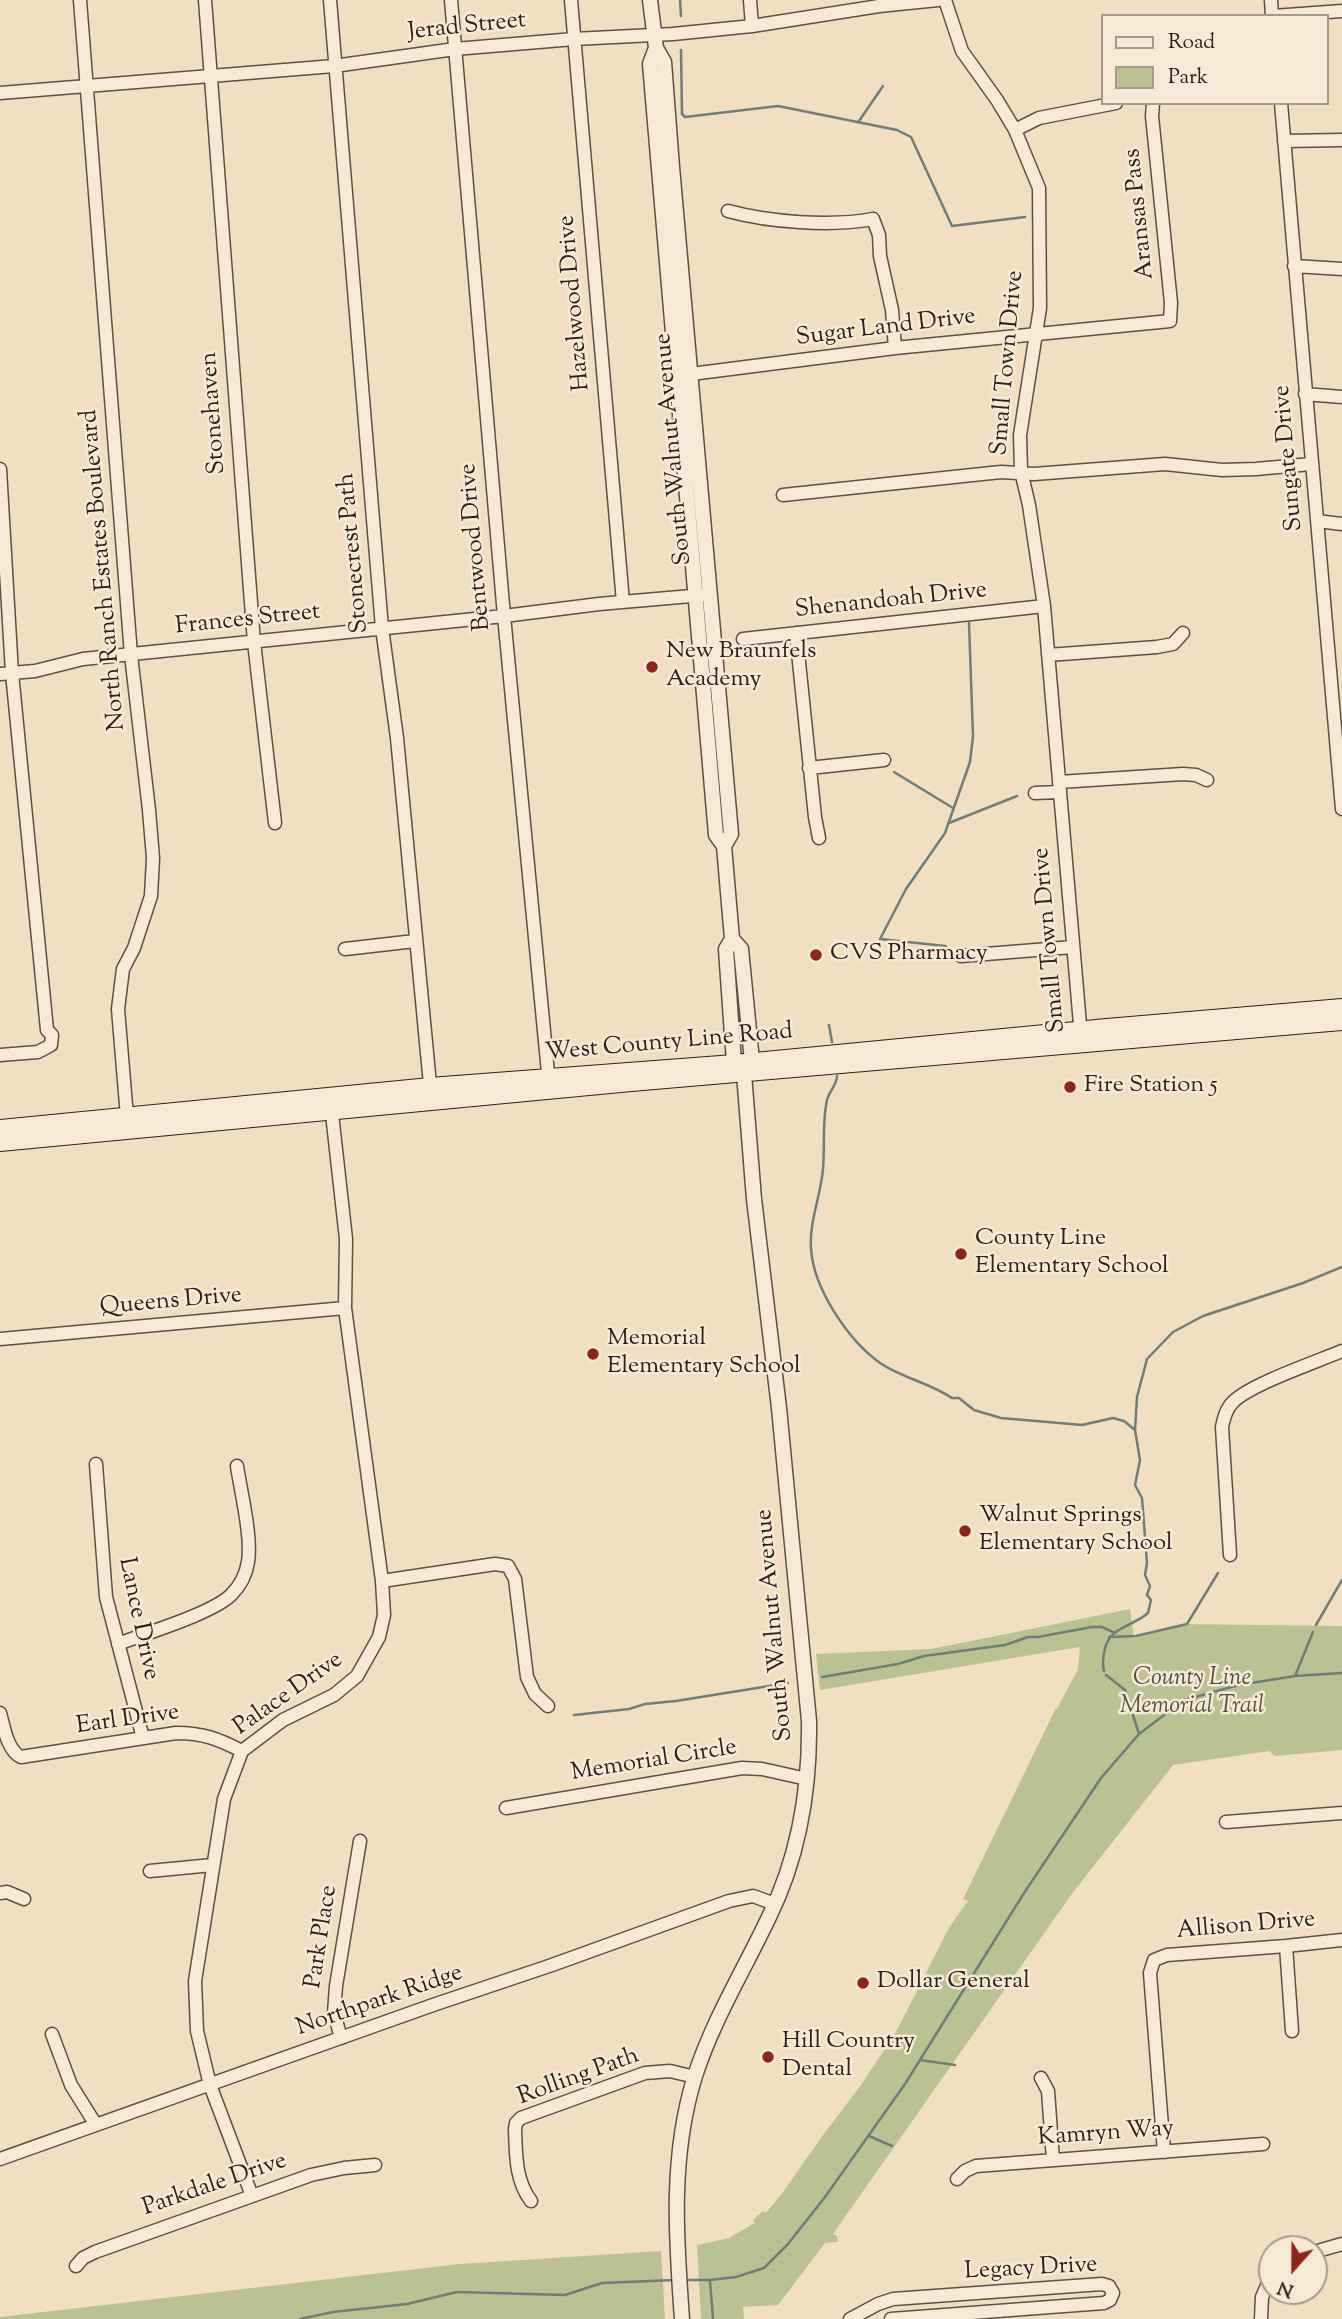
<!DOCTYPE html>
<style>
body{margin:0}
#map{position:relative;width:1342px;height:2319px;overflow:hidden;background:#f1dfc2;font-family:"Sorts Mill Goudy",serif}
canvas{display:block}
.legend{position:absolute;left:1101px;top:14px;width:228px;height:91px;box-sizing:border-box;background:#f6ead7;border:2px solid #a69a8c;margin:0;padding:9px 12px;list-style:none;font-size:21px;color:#2d211b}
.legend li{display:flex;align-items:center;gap:14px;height:35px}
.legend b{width:35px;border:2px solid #a69a8c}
.north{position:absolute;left:1258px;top:2235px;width:70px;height:70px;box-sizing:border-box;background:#f6ead7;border:2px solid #a69a8c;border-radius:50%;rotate:201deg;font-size:19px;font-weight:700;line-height:28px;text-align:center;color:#2d211b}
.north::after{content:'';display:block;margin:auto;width:24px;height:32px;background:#8f2418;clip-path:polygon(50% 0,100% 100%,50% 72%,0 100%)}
</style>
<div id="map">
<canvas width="1342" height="2319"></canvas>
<ul class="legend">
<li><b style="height:9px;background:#f6ead7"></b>Road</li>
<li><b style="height:19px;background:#bac293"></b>Park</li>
</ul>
<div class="north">N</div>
</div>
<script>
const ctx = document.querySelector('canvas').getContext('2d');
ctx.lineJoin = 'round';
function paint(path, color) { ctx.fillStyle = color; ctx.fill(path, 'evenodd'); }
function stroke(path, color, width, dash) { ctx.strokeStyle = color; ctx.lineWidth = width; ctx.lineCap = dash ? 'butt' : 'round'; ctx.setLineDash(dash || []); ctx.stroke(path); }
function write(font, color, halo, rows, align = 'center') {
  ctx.font = font + ' "Sorts Mill Goudy",serif'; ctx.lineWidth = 5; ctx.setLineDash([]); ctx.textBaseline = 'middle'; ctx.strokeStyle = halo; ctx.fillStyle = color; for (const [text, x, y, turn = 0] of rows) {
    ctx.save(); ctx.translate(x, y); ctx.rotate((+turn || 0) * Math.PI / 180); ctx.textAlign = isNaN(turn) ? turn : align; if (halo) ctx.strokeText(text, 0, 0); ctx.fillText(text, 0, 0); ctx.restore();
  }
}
paint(new Path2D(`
 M1130,1609L1134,1638L1166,1630L1180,1624L1342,1626V1750L1275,1756L1269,1751L1173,1765L1071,1895L833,2234L837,2236L838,2242L825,2243L778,2305L743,2307L744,2319H701L697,2245L729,2238L755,2223L753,2220L763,2211L766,2213L783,2192L823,2135L861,2085L895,2034L950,1926L968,1901L963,1899L1056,1708L1057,1709L1078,1669L1080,1647L820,1690L816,1654L931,1649Z
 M661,2251L665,2319H0V2317L460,2264Z`), '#bac293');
stroke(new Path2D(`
 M680,0L681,16
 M681,50L682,114L685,117L778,106L897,130L911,137L952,226L1025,217
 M859,121L883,86
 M894,772L953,808
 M949,823L1017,796
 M949,950L945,946L880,939L906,889L945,833L970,762L973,736L969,623
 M829,1025L832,1042
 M837,1076C837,1085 829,1091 827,1100C822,1123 825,1147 823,1169C821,1195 809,1222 811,1248C813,1288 848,1340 880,1363C902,1378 930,1383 952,1398H959L974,1410L1001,1418L1082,1425L1113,1418L1124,1421L1135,1430
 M1316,1625L1342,1580
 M1109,1637L1136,1636L1187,1624L1218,1573
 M1104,1671C1102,1664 1103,1660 1104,1653C1108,1626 1131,1628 1148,1613L1151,1600L1147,1595L1150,1586L1145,1575L1147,1563L1142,1498L1135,1485L1140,1460L1135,1430L1137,1397L1147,1359L1173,1332L1203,1316L1303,1283L1342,1267
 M1106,1675L1125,1690L1139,1734
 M1295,1676L1313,1632
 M822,1677L898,1664L924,1656L1005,1645L1028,1637H1038L1092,1627H1102L1115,1633
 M574,1715L629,1709L645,1704L676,1701L788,1683
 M920,2060L955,2065
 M869,2136L892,2146
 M685,2280H710L736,2277L764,2268L788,2244L825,2197L905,2084L1024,1893L1101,1778L1139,1734L1184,1700L1239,1685L1295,1676L1342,1673
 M710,2281L713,2319
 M300,2319L333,2312L407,2304L457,2292L565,2295L602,2283L675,2280`), '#6f7e79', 2.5);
const minor = new Path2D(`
 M80,0L131,655L149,810L153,858L151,896L134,948L123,969L118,1009L126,1105L129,1124
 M205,0L254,642L275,823
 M330,0L382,628L397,738L431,1095
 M451,0L504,616L549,1083
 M571,0L623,602
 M750,0L752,26
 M945,0L962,51L997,100L1015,130L1039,188L1040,308L1020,435L1021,471L1029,505L1044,606L1081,1036
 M1271,0L1272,16
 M1273,16L1342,11
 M0,93L334,66L455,49L574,39L673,34L752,26L879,6L938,0
 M1281,103L1342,809
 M1015,130L1039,118L1116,103
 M1284,141L1342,140
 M728,211C769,222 830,227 873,219L879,235L880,256L892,310L895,348
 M1294,266L1342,269
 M691,374L895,348L1170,321L1171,303L1152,116L1153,103
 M1305,394L1342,397
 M0,469L12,673L47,1030L52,1035L51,1045L38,1052L0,1055
 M783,495L1001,472L1034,474L1165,464L1222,470L1256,469L1311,464
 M1317,521L1342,524
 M796,633L815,817L819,838
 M743,639L1044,606
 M1048,655L1157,647L1173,644L1183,633
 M0,674L35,671L83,659L504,616L599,604L703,595
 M809,768L884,760
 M1059,782L1183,774L1196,775L1207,780
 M1035,793L1059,792
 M345,949L415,941
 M961,956L1073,947
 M0,1339L345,1308
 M96,1464L106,1597L143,1738
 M1230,1555L1222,1427C1224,1418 1226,1409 1233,1402C1251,1384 1316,1362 1342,1351
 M382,1581L495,1564L508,1566L515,1579L527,1677L535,1694L548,1706
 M118,1644C146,1633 211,1614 231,1595C240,1586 246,1575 248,1562C252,1536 241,1493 237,1466
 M0,1713C4,1727 7,1750 21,1757L176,1733C204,1733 218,1739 242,1751
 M506,1808L742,1768L762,1769L807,1779
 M1226,1822L1342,1813
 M150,1871L212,1865
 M0,1893L7,1892L24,1899
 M1286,1946L1292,2031
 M52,2034L71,2085L96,2125
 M341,2038L334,2013L336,1986L360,1841
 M1041,2078L1048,2091L1053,2160
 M1164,2152L1150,1973L1154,1960L1167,1955L1286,1946L1342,1940
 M0,2159L433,2005L552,1965L729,1901L753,1896L775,1904
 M957,2179L965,2171L976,2166L1263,2144
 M252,2196L210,2085L197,2031L195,1981L224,1799L242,1751L283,1720L334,1695L357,1676L379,1637L384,1615L382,1581L345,1308L346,1239L331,1105
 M531,2201C515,2180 516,2154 515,2129L516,2123L521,2118L645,2073L670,2071L695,2077
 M1314,2252L1342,2244
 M76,2266L83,2258L95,2252L311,2175L344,2168L375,2165
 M850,2319L878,2304L893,2299L1102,2284L1109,2286L1113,2293L1110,2300L1104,2303L891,2319
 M1261,2319L1262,2297L1272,2274`);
const tertiary = new Path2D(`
 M650,0L656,48L664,62L672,167L731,834L724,846
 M656,48L650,64L716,835L724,846L732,939L726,949L734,1063L744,1074L754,1199L779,1408L809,1721C810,1788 799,1856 769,1917C744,1970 713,2020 695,2076C670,2156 676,2237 682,2319
 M732,939L741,949L752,1061L746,1070`);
const secondary = new Path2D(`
 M0,1128L430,1086L734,1063L1107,1027L1342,1007
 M0,1143L631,1083L1342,1022`);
stroke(minor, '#5e5045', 15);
stroke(tertiary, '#5e5045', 17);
stroke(secondary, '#2d211b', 18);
stroke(minor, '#f6ead7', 12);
stroke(tertiary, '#f6ead7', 14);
stroke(secondary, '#f6ead7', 16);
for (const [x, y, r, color] of [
 [652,667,7,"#8f2418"],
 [816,955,7,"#8f2418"],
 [1070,1087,7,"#8f2418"],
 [961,1254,7,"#8f2418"],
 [593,1354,7,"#8f2418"],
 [965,1531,7,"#8f2418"],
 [863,1983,7,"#8f2418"],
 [768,2057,7,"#8f2418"]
]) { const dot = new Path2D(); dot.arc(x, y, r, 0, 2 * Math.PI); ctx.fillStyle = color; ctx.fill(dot); stroke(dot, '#f6ead7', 2.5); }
write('24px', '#2d211b', '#f6ead7', [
 ["Jerad Street",467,28,-6],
 ["Aransas Pass",1141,214,-96],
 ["Hazelwood Drive",576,303,-95],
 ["Sugar Land Drive",886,329,-7],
 ["Small Town Drive",1009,363,-85],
 ["Stonehaven",215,413,-94],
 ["South Walnut Avenue",675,449,-95],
 ["Sungate Drive",1290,458,-95],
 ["Bentwood Drive",477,547,-95],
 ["Stonecrest Path",355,553,-95],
 ["North Ranch Estates Boulevard",105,570,-95],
 ["Shenandoah Drive",891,602,-6],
 ["Frances Street",248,621,-6],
 ["Small Town Drive",1051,940,-95],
 ["West County Line Road",669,1044,-5],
 ["Queens Drive",171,1303,-5],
 ["Lance Drive",137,1619,78],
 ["South Walnut Avenue",776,1625,-95],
 ["Palace Drive",289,1695,-35],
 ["Earl Drive",128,1721,-8],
 ["Memorial Circle",654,1762,-9],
 ["Allison Drive",1246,1927,-5],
 ["Park Place",323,1937,-81],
 ["Northpark Ridge",380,2002,-19],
 ["Rolling Path",579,2078,-20],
 ["Kamryn Way",1106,2135,-4],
 ["Parkdale Drive",215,2186,-19],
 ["Legacy Drive",1031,2270,-3]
]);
write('24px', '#2d211b', '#f6ead7', [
 ["New Braunfels",666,653],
 ["Academy",666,681],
 ["CVS Pharmacy",830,955],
 ["Fire Station 5",1084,1087],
 ["County Line",975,1240],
 ["Elementary School",975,1268],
 ["Memorial",607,1340],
 ["Elementary School",607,1368],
 ["Walnut Springs",979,1517],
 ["Elementary School",979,1545],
 ["Dollar General",877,1983],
 ["Hill Country",782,2043],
 ["Dental",782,2071]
], 'left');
write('italic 24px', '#57513f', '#f6ead7', [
 ["County Line",1192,1680],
 ["Memorial Trail",1192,1708]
]);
</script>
